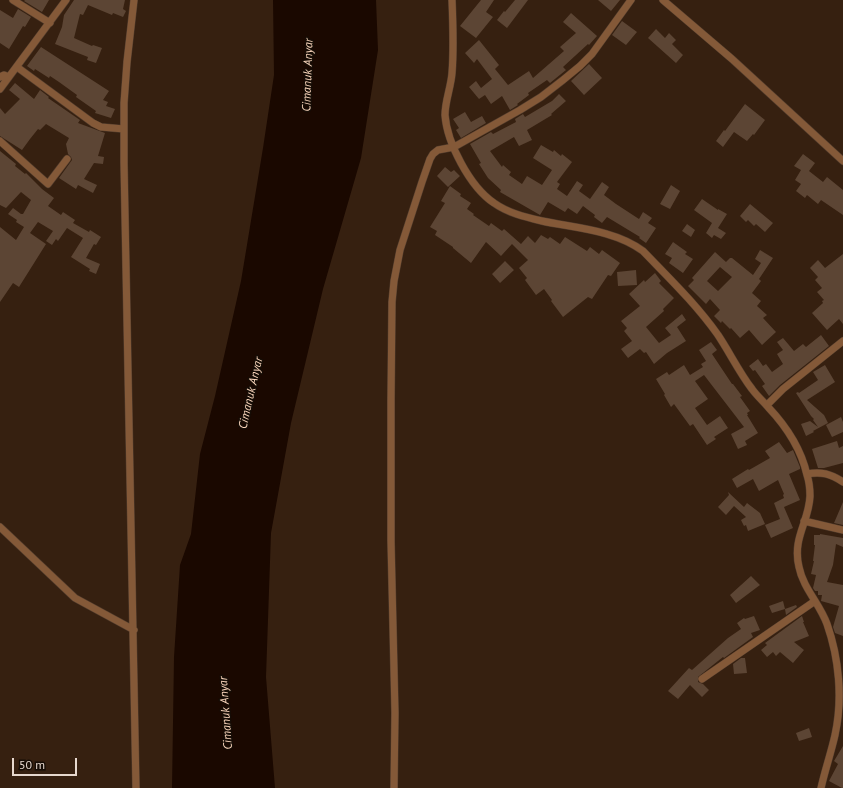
<!DOCTYPE html>
<style>
body{margin:0}
#map{position:relative;width:843px;height:788px;overflow:hidden;background:#362010;font-family:"PT Sans",sans-serif}
canvas{display:block}
.scale{position:absolute;left:12px;top:758px;width:65px;height:18px;box-sizing:border-box;border:2px solid #e7d8ce;border-top:0;padding-left:5px;font-size:12px;line-height:14px;white-space:nowrap;color:#e7d8ce;-webkit-text-stroke:3px #160d06;paint-order:stroke}
</style>
<div id="map">
<canvas width="843" height="788"></canvas>
<div class="scale">50 m</div>
</div>
<script>
const ctx = document.querySelector('canvas').getContext('2d');
ctx.lineJoin = 'round';
function paint(path, color) { ctx.fillStyle = color; ctx.fill(path, 'evenodd'); }
function stroke(path, color, width, dash) { ctx.strokeStyle = color; ctx.lineWidth = width; ctx.lineCap = dash ? 'butt' : 'round'; ctx.setLineDash(dash || []); ctx.stroke(path); }
function write(font, color, halo, rows, align = 'center') {
  ctx.font = font + ' "PT Sans",sans-serif'; ctx.lineWidth = 3; ctx.setLineDash([]); ctx.textBaseline = 'middle'; ctx.strokeStyle = halo; ctx.fillStyle = color; for (const [text, x, y, turn = 0] of rows) {
    ctx.save(); ctx.translate(x, y); ctx.rotate((+turn || 0) * Math.PI / 180); ctx.textAlign = isNaN(turn) ? turn : align; if (halo) ctx.strokeText(text, 0, 0); ctx.fillText(text, 0, 0); ctx.restore();
  }
}
paint(new Path2D(`
 M273,0H376L378,50L361,158L323,289L291,423L271,533L266,677L275,788H172L174,657L180,565L191,534L200,454L215,396L241,281L263,148L274,75Z`), '#1a0800');
paint(new Path2D(`
 M25,0H49L42,12L24,1Z
 M74,0H125L123,9L126,11L123,17L113,13L112,15L88,5L83,15L80,14L74,38L92,46L93,45L102,48L96,63L87,60L88,57L55,44L62,27L64,15Z
 M481,0H494L486,12L493,17L476,38L460,26Z
 M515,0H528L507,28L497,20L504,11L505,12Z
 M598,0H620L611,11Z
 M18,9L31,17L25,27L23,26L9,49L0,43V10L13,18Z
 M571,13L597,36L589,45L588,44L563,67L566,70L550,83L547,80L528,93L529,95L517,104L518,105L510,110L502,96L491,104L485,95L479,99L469,87L476,81L481,88L492,79L477,59L474,63L465,53L479,40L499,65L495,69L508,85L529,71L533,78L564,51L560,47L576,33L563,22Z
 M622,21L637,32L626,45L612,35Z
 M656,29L665,38L669,33L676,40L672,44L683,55L676,63L648,38Z
 M41,47L109,91L103,100L108,102L106,106L115,109L111,118L95,113L96,111L76,97L77,95L59,82L50,76L49,78L35,69L34,71L27,66Z
 M589,64L602,78L584,95L571,81Z
 M15,83L34,99L40,90L49,97L48,98L80,120L78,123L105,133L98,156L104,157L103,164L94,163L84,179L97,185L93,193L78,185L76,189L59,178L72,160L71,157L68,154L66,144L69,138L46,124L40,130L38,129L30,139L22,150L0,136V108L5,114L20,99L9,90Z
 M559,94L566,101L551,114L552,115L527,130L532,140L519,146L514,137L490,151L502,167L503,165L511,172L509,175L522,184L527,176L542,185L552,170L533,158L541,145L553,152L554,150L561,156L562,154L572,162L557,182L560,184L557,189L567,196L577,181L583,185L579,191L590,199L602,182L609,187L604,195L616,204L639,219L643,212L652,218L648,223L656,228L646,243L639,238L640,237L607,217L602,223L594,217L595,215L583,206L577,214L568,208L565,212L548,202L540,215L500,192L501,190L488,178L479,164L481,163L470,144L491,132L493,134L516,122L515,119L523,114L525,117L552,101Z
 M745,104L765,120L754,135L753,134L747,141L734,132L723,147L716,141L724,130L725,131Z
 M465,112L471,122L482,116L486,123L461,138L456,130L459,128L453,119Z
 M0,151L16,164L15,166L25,174L26,173L42,189L54,198L48,206L61,215L63,212L75,220L73,223L89,232L90,230L101,237L96,245L94,244L86,258L100,264L96,274L89,271L90,269L71,257L83,238L67,228L58,241L56,239L52,245L46,241L53,231L38,222L30,233L46,244L19,287L13,283L0,302V227L16,240L24,227L16,222L17,220L8,214L13,208L21,214H23L31,200L21,192L6,208L0,205Z
 M803,154L815,163L809,171L823,182L827,177L843,190V215L821,200L818,204L807,195L805,198L796,191L801,184L795,180L801,170L794,166Z
 M445,167L451,172L454,170L460,176L448,187L437,176Z
 M671,185L680,191L670,209L660,204Z
 M450,186L461,194L460,196L471,203L467,209L474,214L473,215L489,226L491,223L502,231L504,229L521,244L528,236L535,243L541,235L548,239L550,237L560,244L565,237L587,251L590,247L599,254L602,250L620,263L611,276L608,275L592,299L588,297L563,317L551,301L552,300L544,289L536,295L525,280L527,278L519,268L528,260L512,244L501,256L486,242L471,263L453,248V247L435,235L437,231L430,227L445,203L441,201Z
 M702,199L718,210V209L727,214L718,228L726,233L721,239L714,235L712,238L706,233L712,223L694,210Z
 M750,204L773,223L765,232L756,224L754,226L748,220L746,222L740,216Z
 M687,224L695,230L691,237L682,231Z
 M673,242L687,252L685,254L693,259L683,273L669,263L672,258L665,254Z
 M760,250L773,258L759,279L761,281L752,293L761,301L757,306L767,315L763,318L776,332L762,345L749,330L740,338L731,328L730,329L722,321L721,323L714,316L720,310L710,299L706,304L688,286L694,280L692,278L715,252L726,262L730,258H732L753,275L761,263L755,259ZM720,267L732,277L718,291L707,281Z
 M843,254V324L839,319L827,330L812,313L823,303L822,301L824,300L817,292L822,288L815,280L818,277L810,268L818,260L825,268Z
 M505,261L514,270L500,283L492,274Z
 M636,270L637,285L618,286L617,272Z
 M655,273L661,281L659,283L674,298L663,309L664,311L646,327L659,343L671,335L665,328L682,314L686,320L677,327L686,341L667,353L654,364L646,352L644,353L640,349L628,358L621,349L632,341L624,331L627,328L621,321L640,306L629,294L644,280L645,282Z
 M821,335L829,346L780,385L769,396L762,386L765,384L755,370L753,371L749,366L758,359L763,366L766,364L772,372L783,364L777,354L783,350L777,342L783,338L794,351L803,344L806,347Z
 M711,342L717,350L712,354L732,384H733L742,396L740,397L750,411L747,413L748,415H747L758,433L745,441L747,445L738,449L731,434L744,427L704,375L695,381L708,399L695,408L707,425L720,416L728,428L714,437L716,439L707,445L693,424L690,426L674,404L671,407L664,395L665,394L656,379L667,372L669,375L684,365L690,375L703,367L701,364L706,361L699,350Z
 M825,365L835,382L807,400L824,415L828,423L813,431L814,432L806,436L801,424L810,421L818,427L813,420L814,419L811,416L796,393L798,392L799,393L818,380L813,372Z
 M841,417L843,422V432L832,437L826,425Z
 M837,441L839,448L843,446V463L824,468H818L812,449Z
 M779,442L787,453L793,450L800,467V469L789,474L800,500L784,507L793,528L771,538L765,525L780,519L774,503L784,498L783,495L784,494L778,480L759,491L753,479L737,488L732,479L748,469L749,470L770,458L765,451Z
 M728,492L744,507L747,503L760,513L765,524L748,531L746,525L744,526L741,520L746,517L734,506L726,515L718,507L729,495Z
 M843,502V525L834,523Z
 M820,534L843,538V547L836,544L833,565L827,582L843,585V636L835,633L833,627L839,606L821,601L822,595H818V591H815L813,588L816,575L811,574L814,561H813L815,545H814V535H820Z
 M751,576L760,585L736,603L730,595Z
 M783,601L785,609L772,613L769,606Z
 M796,605L797,607L786,615L785,609Z
 M754,616L760,630L751,633L753,637L724,658L723,657L698,677V682L703,684L709,690L702,697L690,685L678,699L668,691L689,668L692,670L728,638L741,629L737,623L744,618L745,619Z
 M802,616L804,622H803L809,636L794,642L804,650L793,663L780,652L776,656L773,652L767,657L761,650L767,645L765,643Z
 M741,658H745L747,673L734,674L733,664Z
 M809,728L812,737L799,741L796,733Z
 M843,746V788H842L829,781L838,764L834,761Z`), '#5c4534');
const street = new Path2D(`
 M13,0L50,23
 M134,0L127,62L124,103V163L136,788
 M452,0C453,24 454,49 452,73C451,87 445,101 445,115C447,143 470,187 494,203C508,213 525,217 542,221C575,228 615,230 643,251C669,278 696,304 718,335C730,353 739,372 752,389C757,396 763,401 768,407C786,426 801,448 807,475C809,481 810,489 810,496C809,522 792,538 799,567C803,588 820,604 827,624C839,658 843,699 835,735C831,753 825,770 821,788
 M663,0L732,59L843,161
 M17,67L93,123L101,127L124,129
 M0,77L4,75L9,77
 M0,89L66,0
 M0,141L48,184L67,159
 M767,405L783,389L843,341
 M807,474C821,471 831,474 843,482
 M804,521L843,530
 M0,527L75,598L134,630
 M702,679L815,601
 M394,788L395,713L391,541V400L392,302L394,281L400,250L422,182L430,159L433,154L438,150L454,147L520,110L541,97L563,80L580,66L592,54L631,0`);
stroke(street, '#523d2e', 8);
stroke(street, '#845938', 7);
write('italic 12px', '#fbd6bc', '#160d06', [
 ["Cimanuk Anyar",308,75,-88],
 ["Cimanuk Anyar",251,393,-77],
 ["Cimanuk Anyar",226,713,-94]
]);
</script>
